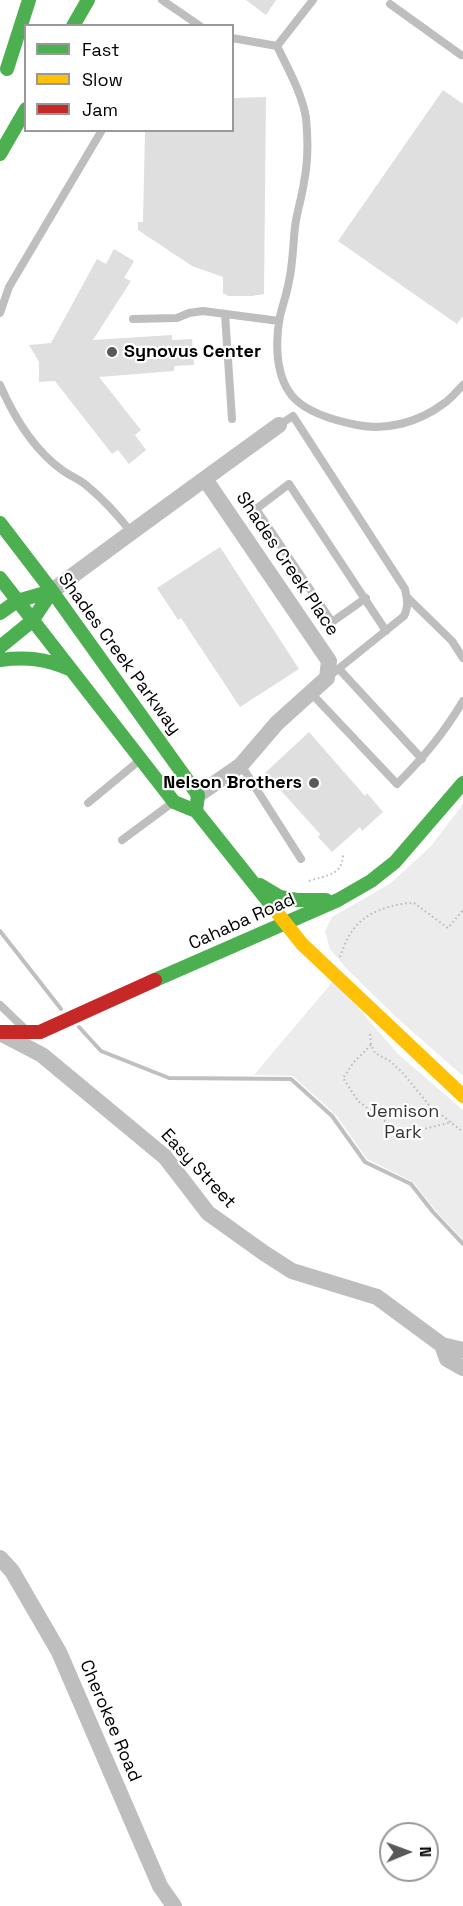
<!DOCTYPE html>
<style>
body{margin:0}
#map{position:relative;width:463px;height:1906px;overflow:hidden;background:#fff;font-family:"Space Grotesk",sans-serif}
canvas{display:block}
.legend{position:absolute;left:24px;top:24px;width:210px;height:108px;box-sizing:border-box;background:#fff;border:2px solid #999;margin:0;padding:8px 10px;list-style:none;font-size:18px;color:#000}
.legend li{display:flex;align-items:center;gap:12px;height:30px}
.legend b{width:30px;border:2px solid #999}
.north{position:absolute;left:379px;top:1822px;width:60px;height:60px;box-sizing:border-box;background:#fff;border:2px solid #999;border-radius:50%;rotate:89deg;font-size:16px;font-weight:700;line-height:24px;text-align:center;color:#000}
.north::after{content:'';display:block;margin:auto;width:21px;height:27px;background:#595959;clip-path:polygon(50% 0,100% 100%,50% 72%,0 100%)}
</style>
<div id="map">
<canvas width="463" height="1906"></canvas>
<ul class="legend">
<li><b style="height:8px;background:#4caf50"></b>Fast</li>
<li><b style="height:8px;background:#ffc107"></b>Slow</li>
<li><b style="height:8px;background:#c62828"></b>Jam</li>
</ul>
<div class="north">N</div>
</div>
<script>
const ctx = document.querySelector('canvas').getContext('2d');
ctx.lineJoin = 'round';
function paint(path, color) { ctx.fillStyle = color; ctx.fill(path, 'evenodd'); }
function stroke(path, color, width, dash) { ctx.strokeStyle = color; ctx.lineWidth = width; ctx.lineCap = dash ? 'butt' : 'round'; ctx.setLineDash(dash || []); ctx.stroke(path); }
function write(font, color, halo, rows, align = 'center') {
  ctx.font = font + ' "Space Grotesk",sans-serif'; ctx.lineWidth = 4.5; ctx.setLineDash([]); ctx.textBaseline = 'middle'; ctx.strokeStyle = halo; ctx.fillStyle = color; for (const [text, x, y, turn = 0] of rows) {
    ctx.save(); ctx.translate(x, y); ctx.rotate((+turn || 0) * Math.PI / 180); ctx.textAlign = isNaN(turn) ? turn : align; if (halo) ctx.strokeText(text, 0, 0); ctx.fillText(text, 0, 0); ctx.restore();
  }
}
paint(new Path2D(`
 M463,804V1076L396,1017L347,969L330,949L325,931L332,917L391,883L431,846Z
 M334,980L398,1054L463,1110V1240L435,1210L413,1182L367,1159L336,1115L293,1076L254,1075Z`), '#ececec');
stroke(new Path2D(`
 M0,931L61,1009
 M79,1027L101,1051L169,1078L291,1079L332,1116L365,1162L411,1184L433,1212L463,1244`), '#bfbfbf', 4);
paint(new Path2D(`
 M246,0H276L266,15Z
 M443,90L463,104V316L457,324L338,241Z
 M266,97L264,294L252,296H228L223,293V277L192,266L138,230V222H143L145,130H232V98Z
 M114,249L134,261L124,278L131,281L93,340L172,335V340L192,339L194,365L174,366V371L99,377L141,430L135,435L146,450L129,464L118,450L112,454L55,381L39,382V362L29,345L51,343L97,259L106,264Z
 M220,547L299,669L240,707L181,618L178,620L157,588Z
 M309,732L365,796L367,793L383,812L362,831L360,827L332,852L318,837L320,834L265,773Z`), '#dfdfdf');
stroke(new Path2D(`
 M309,881C326,875 342,876 343,855
 M340,957C344,946 348,935 356,926C369,911 395,903 414,903L448,928L463,910
 M370,1034L371,1045L375,1053L390,1061L402,1072L429,1105L463,1132
 M371,1045L354,1062L343,1078L358,1101L398,1131H416L452,1122`), '#b9b9b9', 2, [1.5, 3]);
stroke(new Path2D(`
 M162,0L200,26
 M390,4L461,55
 M232,38L277,46C288,69 302,93 306,118C308,138 308,162 304,182C302,197 297,211 295,227C293,245 293,263 289,281C287,293 283,304 280,316C275,342 275,379 295,399C310,414 337,421 357,425C387,431 419,422 443,404C451,399 457,391 463,385
 M277,46L313,0
 M0,313L9,287L102,130
 M225,314L232,419
 M133,319L177,318L189,313L203,311L279,321
 M0,385C14,417 33,449 62,470C70,476 79,479 86,485C103,499 117,514 131,532
 M279,425L293,416L405,589C407,599 409,607 404,616L327,678
 M407,597L452,641L463,658
 M366,598L332,622L256,509L289,484L386,631
 M339,669L422,759
 M311,693L397,784C424,757 443,734 463,701
 M241,765L301,859
 M88,803L140,760
 M122,840L172,803
 M0,1005L24,1028`), '#bebebe', 8);
stroke(new Path2D(`
 M52,591C127,535 203,480 279,425
 M198,795L241,765L277,723L327,678L329,661L205,479
 M2,1034L42,1055L165,1157L208,1213L264,1253L292,1271L377,1297L442,1345L463,1350
 M442,1345L447,1359L463,1368
 M0,1558L12,1571L59,1652L160,1886L174,1906`), '#bebebe', 16);
stroke(new Path2D(`
 M73,26L88,0
 M7,69L29,0
 M0,154L26,109
 M0,523L52,591L198,795L196,811
 M0,578L174,802L196,811L275,910
 M0,613L17,601L52,591
 M0,647L32,621L52,591
 M0,660C25,657 45,658 69,669
 M260,885L280,897L297,900H326
 M155,980L338,900L371,881L395,862L463,783`), '#4caf50', 14);
stroke(new Path2D(`
 M275,910L302,944L463,1096`), '#ffc107', 14);
stroke(new Path2D(`
 M0,1032H40L155,980`), '#c62828', 14);
for (const [x, y, r, color] of [
 [112,352,6,"#595959"],
 [314,783,6,"#595959"]
]) { const dot = new Path2D(); dot.arc(x, y, r, 0, 2 * Math.PI); ctx.fillStyle = color; ctx.fill(dot); stroke(dot, '#fff', 2); }
write('bold 18px', '#000', '#fff', [
 ["Synovus Center",124,352],
 ["Nelson Brothers",302,783,"right"]
], 'left');
write('18px', '#000', '#fff', [
 ["Shades Creek Place",287,564,56],
 ["Shades Creek Parkway",119,654,54],
 ["Cahaba Road",242,922,-24],
 ["Easy Street",198,1169,47],
 ["Cherokee Road",110,1721,67]
]);
write('18px', '#333', '#fff', [
 ["Jemison",403,1112],
 ["Park",403,1133]
]);
</script>
